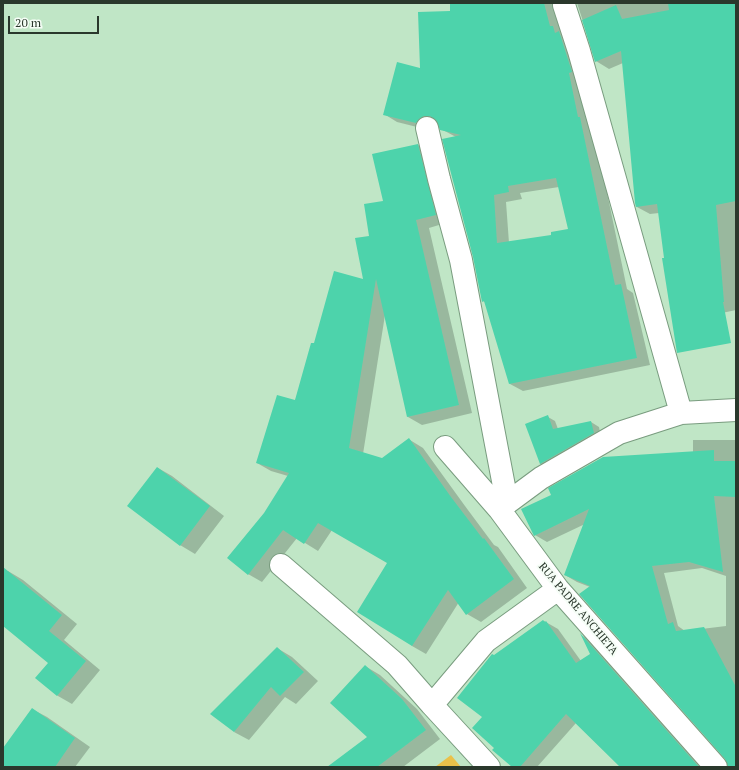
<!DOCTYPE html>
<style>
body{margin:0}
#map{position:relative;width:739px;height:770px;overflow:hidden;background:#c0e6c6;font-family:"PT Serif",serif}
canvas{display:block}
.frame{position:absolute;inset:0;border:4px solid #2a382c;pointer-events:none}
.scale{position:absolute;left:8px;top:16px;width:91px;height:18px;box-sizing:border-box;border:2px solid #2a382c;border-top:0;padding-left:5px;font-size:12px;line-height:14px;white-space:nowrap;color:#2a382c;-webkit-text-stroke:3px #f6fef7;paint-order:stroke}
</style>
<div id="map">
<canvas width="739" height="770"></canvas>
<div class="frame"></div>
<div class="scale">20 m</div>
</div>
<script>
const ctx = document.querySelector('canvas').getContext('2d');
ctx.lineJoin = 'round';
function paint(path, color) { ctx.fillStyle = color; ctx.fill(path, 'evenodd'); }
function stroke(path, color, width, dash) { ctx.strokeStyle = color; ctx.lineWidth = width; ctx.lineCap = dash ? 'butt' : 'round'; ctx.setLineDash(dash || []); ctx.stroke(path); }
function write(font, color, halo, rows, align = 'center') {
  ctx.font = font + ' "PT Serif",serif'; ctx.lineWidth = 4; ctx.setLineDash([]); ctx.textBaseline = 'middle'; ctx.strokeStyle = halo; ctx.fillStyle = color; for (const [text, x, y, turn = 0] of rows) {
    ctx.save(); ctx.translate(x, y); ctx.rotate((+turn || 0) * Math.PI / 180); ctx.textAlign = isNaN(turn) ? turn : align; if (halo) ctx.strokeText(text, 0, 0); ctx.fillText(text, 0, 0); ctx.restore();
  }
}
paint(new Path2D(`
 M451,755L461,767H435Z`), '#eac14a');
paint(new Path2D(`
 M451,3H569L593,125L627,289L633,293L650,365L523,391L510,384L486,303L483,301L456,137L441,129L437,123L432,126L429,130L397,122L384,114L421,70L451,12ZM559,187L569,230L553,236L509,243L506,202L522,199L520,193Z
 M577,3H736V310L685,321L665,259L659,213L650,214L637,207L623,63L609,69L596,61Z
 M418,145L432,153L449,222L429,228L472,413L422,425L408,417L385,315L363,454L382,459L410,440L423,448L465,506L494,545L498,547L527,588L481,622L467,614L459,602L426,654L412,646L389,563L332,530L318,551L297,538L262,582L248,574L265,513L288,476L271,471L257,463L295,401L314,345L364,280L370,237L384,202Z
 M548,417L555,421L558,429L591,422L599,427L601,437L548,468L540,464Z
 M693,440H736V767H729L726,758L590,587L577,582L565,575L585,524L547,542L535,535L693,453ZM702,568L726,576V626L685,631L678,626L664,573Z
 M158,468L172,476L224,516L195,554L180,545Z
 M8,571L23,580L77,624L64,640L100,670L72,704L58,696L37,678L50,663L3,625V577Z
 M544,621L558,629L581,661L592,655L583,636L592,641L704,767H621L576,723L537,767H514L496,748L483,716L494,656Z
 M277,648L292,657L318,681L296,704L285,697L249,740L234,732Z
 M365,666L380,675L417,709L440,739L403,767H336L368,737Z
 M32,709L47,717L90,747L75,767H3V750Z`), '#0003');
paint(new Path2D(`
 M450,3H544L550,26H553L555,33L559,31L572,72L569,73L578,117H580L615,285L621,284L637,358L509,384L484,301L482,302L473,257L442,139L461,135L440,130L436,120L430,116H424L419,119L416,123L383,115L397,62L420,68L418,12L450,11ZM556,178L568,229L551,232V235L497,243L494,195L509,192L508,186Z
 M668,3H736V201L716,205L724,302H723L731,343L677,353L662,258H664L657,204L636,207L635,203L621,51L595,62L582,20L616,5L622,19L669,10Z
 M418,144L436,215L416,220L459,405L407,417L376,279L349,448L382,458L409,438L451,497L483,539L484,538L514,579L466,615L448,590L412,646L357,612L387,563L318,523L304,544L283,530L248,575L227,558L264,513L289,473L256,463L277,395L295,400L311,343H314L334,271L363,279L355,238L369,236L364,204L383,201L372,154Z
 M548,415L553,429L591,421L594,433L540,464L525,424Z
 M714,450V461H736V497L714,496L723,572L689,562L652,566L668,624L673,622L676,631L704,627L736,687V767H728L725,759L579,594L590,586L564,575L589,509L534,536L521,509L551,495L548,488L603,457Z
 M157,467L210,506L180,546L127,506Z
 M3,567L62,615L49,631L86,661L57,696L35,678L48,663L3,626Z
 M543,620L545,622L546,621L576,663L590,654L580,633L699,767H620L566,714L520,767H512L492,750L494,748L472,728L482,717L457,698L492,654L494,655Z
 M277,647L304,672L280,696L271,687L234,732L210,714Z
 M365,665L402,699L426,730L377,767H327L367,737L330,703Z
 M32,708L75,738L55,767H3V748Z`), '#4dd3ab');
const street = new Path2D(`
 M564,5L579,51L681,413
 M427,128L439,179L461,260L507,502
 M445,447L499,509L558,589L716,767
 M499,509L541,478L619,433L681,413L736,410
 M281,565L397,665L432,705L489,767
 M432,705L486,641L558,589`);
stroke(street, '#799c7f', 24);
stroke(street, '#fff', 22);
write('11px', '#2a382c', '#f6fef7', [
 ["RUA PADRE ANCHIETA",578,609,50]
]);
</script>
